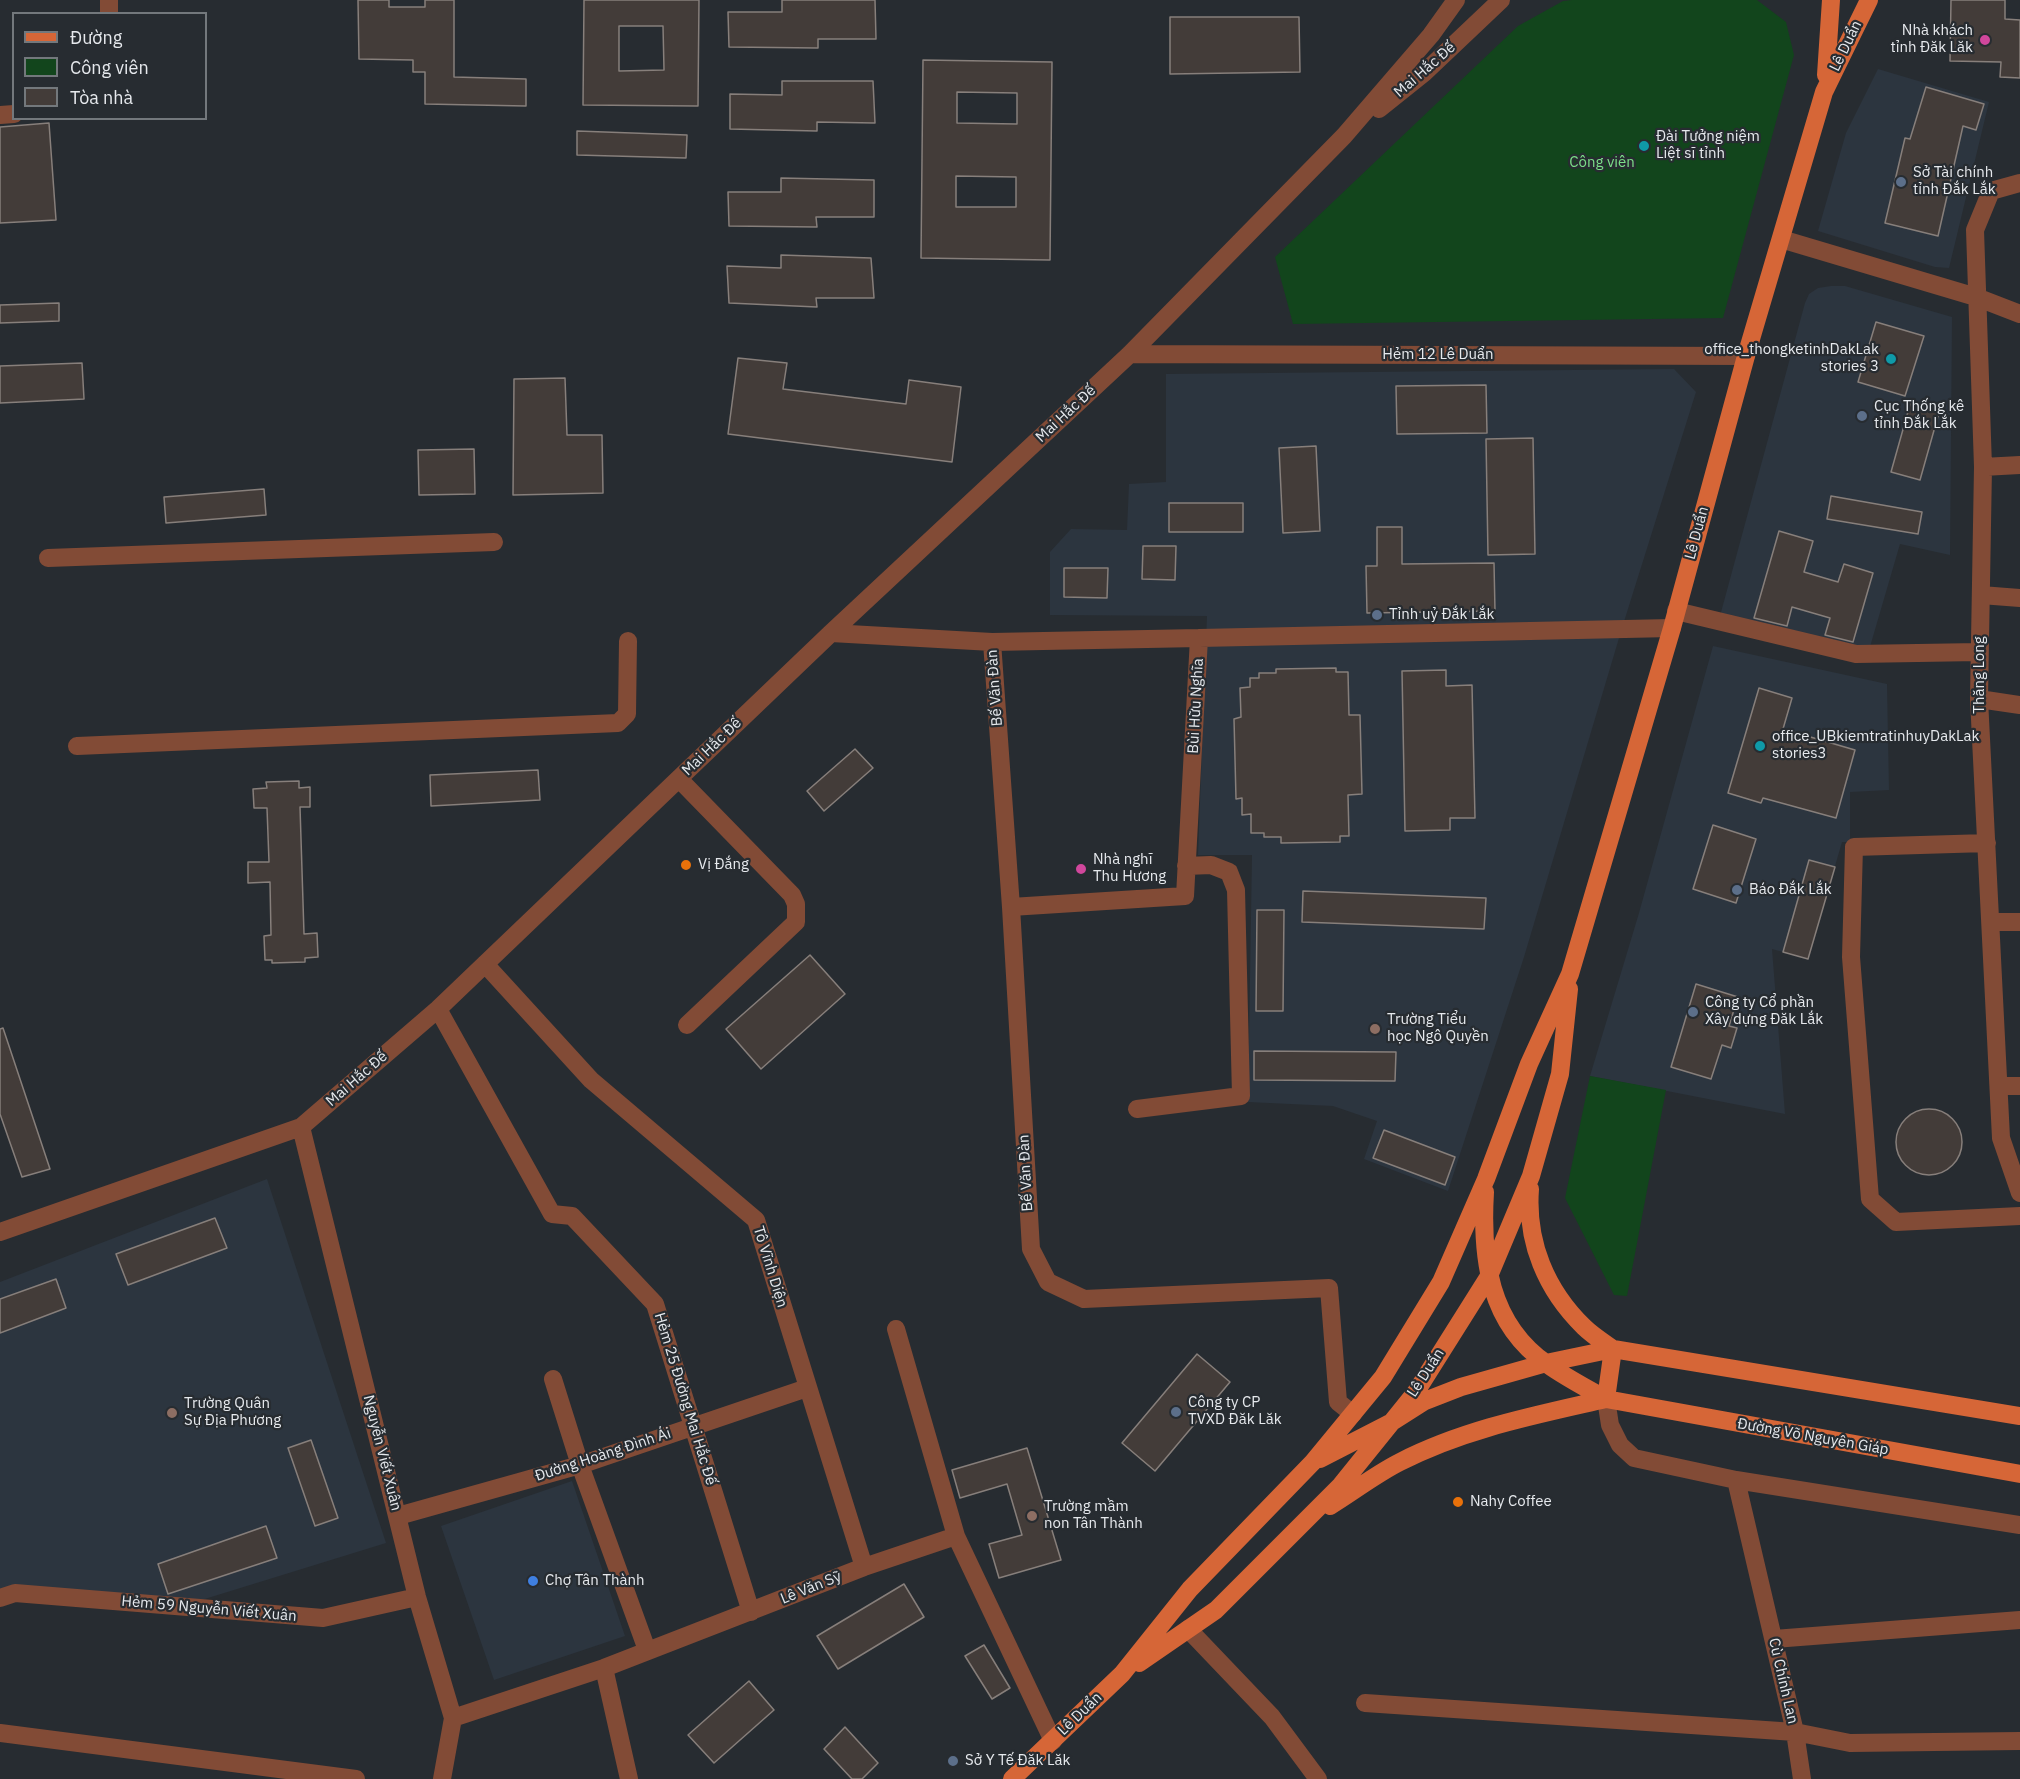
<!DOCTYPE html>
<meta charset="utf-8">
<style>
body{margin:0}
#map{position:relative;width:2020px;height:1779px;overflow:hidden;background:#272c31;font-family:"IBM Plex Sans",sans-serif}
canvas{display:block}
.legend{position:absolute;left:12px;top:12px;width:195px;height:108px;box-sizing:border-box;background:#272c31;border:2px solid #73787c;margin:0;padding:8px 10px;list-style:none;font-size:18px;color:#e6e9ed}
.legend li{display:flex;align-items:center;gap:12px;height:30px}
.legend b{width:30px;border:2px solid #73787c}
</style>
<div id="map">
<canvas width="2020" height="1779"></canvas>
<ul class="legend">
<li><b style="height:8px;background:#d66637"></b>Đường</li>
<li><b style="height:16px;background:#12451c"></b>Công viên</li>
<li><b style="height:16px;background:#433c39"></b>Tòa nhà</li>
</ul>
</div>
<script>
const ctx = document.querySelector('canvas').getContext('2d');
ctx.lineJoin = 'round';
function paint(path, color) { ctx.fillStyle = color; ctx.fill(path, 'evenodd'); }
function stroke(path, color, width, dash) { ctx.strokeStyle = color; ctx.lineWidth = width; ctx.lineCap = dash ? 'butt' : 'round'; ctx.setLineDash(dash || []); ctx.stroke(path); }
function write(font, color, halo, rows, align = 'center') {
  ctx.font = font + ' "IBM Plex Sans",sans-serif'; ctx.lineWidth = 4.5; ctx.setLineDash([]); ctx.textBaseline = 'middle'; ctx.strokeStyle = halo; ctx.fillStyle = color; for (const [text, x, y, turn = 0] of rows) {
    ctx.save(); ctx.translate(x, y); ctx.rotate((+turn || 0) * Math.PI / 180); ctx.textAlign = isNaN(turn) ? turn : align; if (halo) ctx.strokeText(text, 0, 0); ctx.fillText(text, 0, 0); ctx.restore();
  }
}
paint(new Path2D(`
 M1878,69L1989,102L1949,268L1935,267L1818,231L1846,133Z
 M1831,286H1845L1952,317L1950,555L1900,544L1867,657L1717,627L1805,303L1809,294L1818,288Z
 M1674,369L1696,392L1622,628L1524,957L1448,1191L1364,1159L1377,1121L1333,1106L1248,1102L1252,855H1198L1207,616L1050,615V552L1071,529L1127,530L1129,484L1166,482V374Z
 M1713,646L1887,684L1889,790L1850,792V842H1842L1808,959L1772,949L1785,1114L1590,1076L1639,913Z
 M267,1179L386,1543L195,1602L0,1589V1282Z
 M572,1481L625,1636L494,1680L441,1526Z`), '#2c353f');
paint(new Path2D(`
 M1572,0H1757L1786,22L1794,55L1723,318L1293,324L1275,257L1518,26L1563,1Z
 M1590,1076L1666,1090L1627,1296L1614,1295L1565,1198Z`), '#12451c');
const building = new Path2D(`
 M358,0H389V7H425V0H454V77L526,79V106L425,104V72H413V60L359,59Z
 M584,0H699L698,106L583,105ZM619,26H663L664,70L619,71Z
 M782,0H875L876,39H818V48L729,47L728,12H782Z
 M1951,0H2005V19L2020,20V78L2000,77L2001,62L1950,61Z
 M1170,17H1299L1300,72L1170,74Z
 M923,60L1052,62L1050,260L921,258ZM957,92L1017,93V124L957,123ZM956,176L1016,177V207H956Z
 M782,81H873L875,123L817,122V131L730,129V94L782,95Z
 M1926,87L1984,104L1976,130L1963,126L1938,236L1885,223L1905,138L1910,139Z
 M49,123L56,220L0,223V127Z
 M577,131L687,135L686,158L577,155Z
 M781,178L874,180V217H816L817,227L729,226L728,192H781Z
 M781,255L871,258L874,298H816L817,307L729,303L727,266L781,268Z
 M59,303V321L0,323V305Z
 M1876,322L1924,336L1905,396L1858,382Z
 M738,358L787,363L783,389L906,404L909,380L961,387L952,462L728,434Z
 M82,363L84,399L0,403V366Z
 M565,378L567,435H602L603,493L513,495L514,379Z
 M1486,385L1487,433L1397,434L1396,386Z
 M1911,401L1940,409L1920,480L1891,472Z
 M1533,438L1535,554L1488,555L1486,439Z
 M1316,446L1320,531L1283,533L1279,448Z
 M474,449L475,494L419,495L418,450Z
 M264,489L266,515L166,523L164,497Z
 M1831,496L1922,512L1918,534L1827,519Z
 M1169,503H1243V532H1169Z
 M1377,527H1402V564L1494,563L1495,611L1367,613L1366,566H1377Z
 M1779,531L1813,541L1804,572L1838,582L1844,564L1873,573L1853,642L1825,635L1830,618L1792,607L1787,626L1754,618Z
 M1143,546H1176L1175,580L1142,579Z
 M1064,568H1108L1107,598L1064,597Z
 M1336,668V672H1348L1349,715H1360L1362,794L1348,795L1349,836H1340V842L1281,843V837H1264V833H1251V814L1242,815V798L1236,799L1234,719L1241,717L1240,688L1250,687V678H1259V673H1276V669Z
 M1446,670V686L1472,685L1475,818H1450V830L1405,831L1402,671Z
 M1759,688L1792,698L1783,729L1855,750L1836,818L1763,798L1761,803L1728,793Z
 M855,749L873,768L824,811L807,791Z
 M538,770L540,800L431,806L430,775Z
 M299,781V788L310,787V807H300L304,934L317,933L318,957L305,958V962L272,963V960H265L264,936L271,935L270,882L248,883V862H269L267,808H254L253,789L267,788L266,782Z
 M1713,825L1756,839L1736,903L1693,889Z
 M1809,860L1835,867L1808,959L1783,952Z
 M1303,891L1486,898L1484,929L1302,922Z
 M1257,910H1284L1283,1011H1256Z
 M810,955L845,994L761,1069L726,1029Z
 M1696,984L1738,997L1729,1026L1737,1028L1731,1048L1722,1045L1711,1079L1671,1067Z
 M3,1028L50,1169L22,1177L0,1114V1029Z
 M1254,1051L1396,1052L1395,1081L1254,1080Z
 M1896 1142a33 33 0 1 1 66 0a33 33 0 1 1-66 0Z
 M1384,1130L1455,1157L1445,1185L1373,1158Z
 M215,1218L227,1248L128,1285L116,1254Z
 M56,1279L66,1308L0,1333V1299Z
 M1197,1354L1230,1382L1155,1471L1122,1443Z
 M311,1440L338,1518L315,1526L288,1448Z
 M1027,1448L1061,1560L999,1578L989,1544L1022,1535L1007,1484L960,1498L952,1470Z
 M266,1526L277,1558L168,1594L158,1564Z
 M904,1584L924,1617L838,1669L817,1636Z
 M984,1645L1010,1688L992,1699L965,1656Z
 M749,1681L774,1710L714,1763L688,1735Z
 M845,1727L878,1763L862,1779H852L824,1749Z`);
paint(building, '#433c39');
stroke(building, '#877f7b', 1.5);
stroke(new Path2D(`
 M109,0V14
 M1379,109L1424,73L1501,0
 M0,115L14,114
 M2020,183L1991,191L1975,230L1983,467L1979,699L2001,1138L2020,1193
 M1781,239L1976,297L2020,314
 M1130,354L1746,356
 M1983,467L2020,465
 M48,558L494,542
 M1981,595L2020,598
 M1676,611L1856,654L1979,652
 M831,633L992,642L1199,638L1185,896L1011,907
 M1199,638L1672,628
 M992,642L1011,907L1031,1249L1048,1282L1084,1299L1329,1288L1338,1402L1353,1414
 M1979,699L2020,705
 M77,746L618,723L627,714L628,641
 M679,779L792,895L796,904V922L687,1025
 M1987,843L1854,847L1851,957L1870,1199L1896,1222L2020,1216
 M1991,922H2020
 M485,964L591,1080L756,1220L864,1567
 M438,1009L552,1214L572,1216L655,1304L751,1612
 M1999,1086H2020
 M1137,1109L1241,1096L1236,890L1229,872L1211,865L1186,866
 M301,1127L417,1597L453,1718L442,1779
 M0,1232L301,1127L438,1009L831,633L1130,354L1344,136L1431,35L1456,0
 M896,1329L956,1536
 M553,1379L580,1465L647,1650
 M1606,1399L1610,1425L1620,1445L1634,1458L1736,1480L2020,1525
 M1736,1480L1795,1732L1802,1779
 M398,1516L580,1465L807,1388
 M0,1598L15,1593L323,1618L417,1597
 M1188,1629L1272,1717L1318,1779
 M1774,1639L2020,1620
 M604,1668L629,1779
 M1365,1703L1795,1732L1850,1743L2020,1741
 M453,1718L604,1668L864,1567L956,1536L1053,1741
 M0,1733L356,1779`), '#824b36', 18);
stroke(new Path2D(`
 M1826,75L1831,0
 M1530,1189C1526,1242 1546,1290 1584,1327C1592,1335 1603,1342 1613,1349
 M1485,1192C1481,1258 1489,1324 1547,1364C1565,1377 1586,1388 1606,1399L2020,1474
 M1606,1399L1613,1349
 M1320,1459L1392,1422L1425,1401L1461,1387L1546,1363L1613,1349L2020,1416
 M1330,1506C1353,1492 1376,1474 1400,1462C1464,1429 1536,1415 1606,1399
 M1139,1663L1216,1610L1341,1485L1416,1392L1489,1276L1531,1176L1560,1074L1569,989
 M1012,1779L1122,1674L1190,1589L1313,1462L1383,1377L1441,1282L1486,1179L1529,1064L1570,974L1672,628L1746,356L1824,92L1869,0`), '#d66637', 18);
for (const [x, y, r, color] of [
 [1985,40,6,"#d1479c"],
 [1644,146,6,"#0f9aa8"],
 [1901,182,6,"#5c6f8a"],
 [1891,359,6,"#0f9aa8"],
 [1862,416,6,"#5c6f8a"],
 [1377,615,6,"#5c6f8a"],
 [1760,746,6,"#0f9aa8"],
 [686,865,6,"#e8710a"],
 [1081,869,6,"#d1479c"],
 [1737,890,6,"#5c6f8a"],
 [1693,1012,6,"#5c6f8a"],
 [1375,1029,6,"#8d6e63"],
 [1176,1412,6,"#5c6f8a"],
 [172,1413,6,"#8d6e63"],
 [1458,1502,6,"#e8710a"],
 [1032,1516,6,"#8d6e63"],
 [533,1581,6,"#3f7fe0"],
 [953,1761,6,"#5c6f8a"]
]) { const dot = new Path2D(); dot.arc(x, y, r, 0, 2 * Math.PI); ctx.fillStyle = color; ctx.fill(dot); stroke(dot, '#272c31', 2); }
write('15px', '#e6e9ed', '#272c31', [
 ["Nhà khách",1973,31,"right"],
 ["tỉnh Đăk Lăk",1973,48,"right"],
 ["Đài Tưởng niệm",1656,137],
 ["Liệt sĩ tỉnh",1656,154],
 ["Sở Tài chính",1913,173],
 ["tỉnh Đắk Lắk",1913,190],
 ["office_thongketinhDakLak",1879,350,"right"],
 ["stories 3",1879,367,"right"],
 ["Cục Thống kê",1874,407],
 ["tỉnh Đắk Lắk",1874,424],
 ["Tỉnh uỷ Đắk Lắk",1389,615],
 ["office_UBkiemtratinhuyDakLak",1772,737],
 ["stories3",1772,754],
 ["Nhà nghĩ",1093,860],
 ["Thu Hương",1093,877],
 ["Vị Đắng",698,865],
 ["Báo Đắk Lắk",1749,890],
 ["Công ty Cổ phần",1705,1003],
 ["Xây dựng Đăk Lắk",1705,1020],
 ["Trường Tiểu",1387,1020],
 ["học Ngô Quyền",1387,1037],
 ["Công ty CP",1188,1403],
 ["TVXD Đăk Lăk",1188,1420],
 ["Trường Quân",184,1404],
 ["Sự Địa Phương",184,1421],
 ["Nahy Coffee",1470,1502],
 ["Trường mầm",1044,1507],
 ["non Tân Thành",1044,1524],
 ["Chợ Tân Thành",545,1581],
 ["Sở Y Tế Đăk Lăk",965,1761]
], 'left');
write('15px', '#e6e9ed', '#272c31', [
 ["Lê Duẩn",1846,46,-64],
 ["Mai Hắc Đế",1425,70,-41],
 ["Hẻm 12 Lê Duẩn",1438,355],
 ["Mai Hắc Đế",1066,414,-43],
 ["Lê Duẩn",1697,533,-75],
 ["Thăng Long",1980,675,-90],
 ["Bế Văn Đàn",995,688,-94],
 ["Bùi Hữu Nghĩa",1196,706,-87],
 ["Mai Hắc Đế",712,747,-44],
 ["Mai Hắc Đế",357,1079,-41],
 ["Bế Văn Đàn",1026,1173,-93],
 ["Tô Vĩnh Diện",770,1267,73],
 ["Lê Duẩn",1426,1373,-57],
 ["Hẻm 25 Đường Mai Hắc Đế",685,1399,73],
 ["Đường Võ Nguyên Giáp",1813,1437,10],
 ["Nguyễn Viết Xuân",382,1453,76],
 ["Đường Hoàng Đình Ái",603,1455,-18],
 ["Lê Văn Sỹ",811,1588,-22],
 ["Hẻm 59 Nguyễn Viết Xuân",209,1609,5],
 ["Cù Chính Lan",1783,1681,77],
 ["Lê Duẩn",1080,1714,-44]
]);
write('15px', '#7cde89', '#272c31', [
 ["Công viên",1602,163]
]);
</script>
